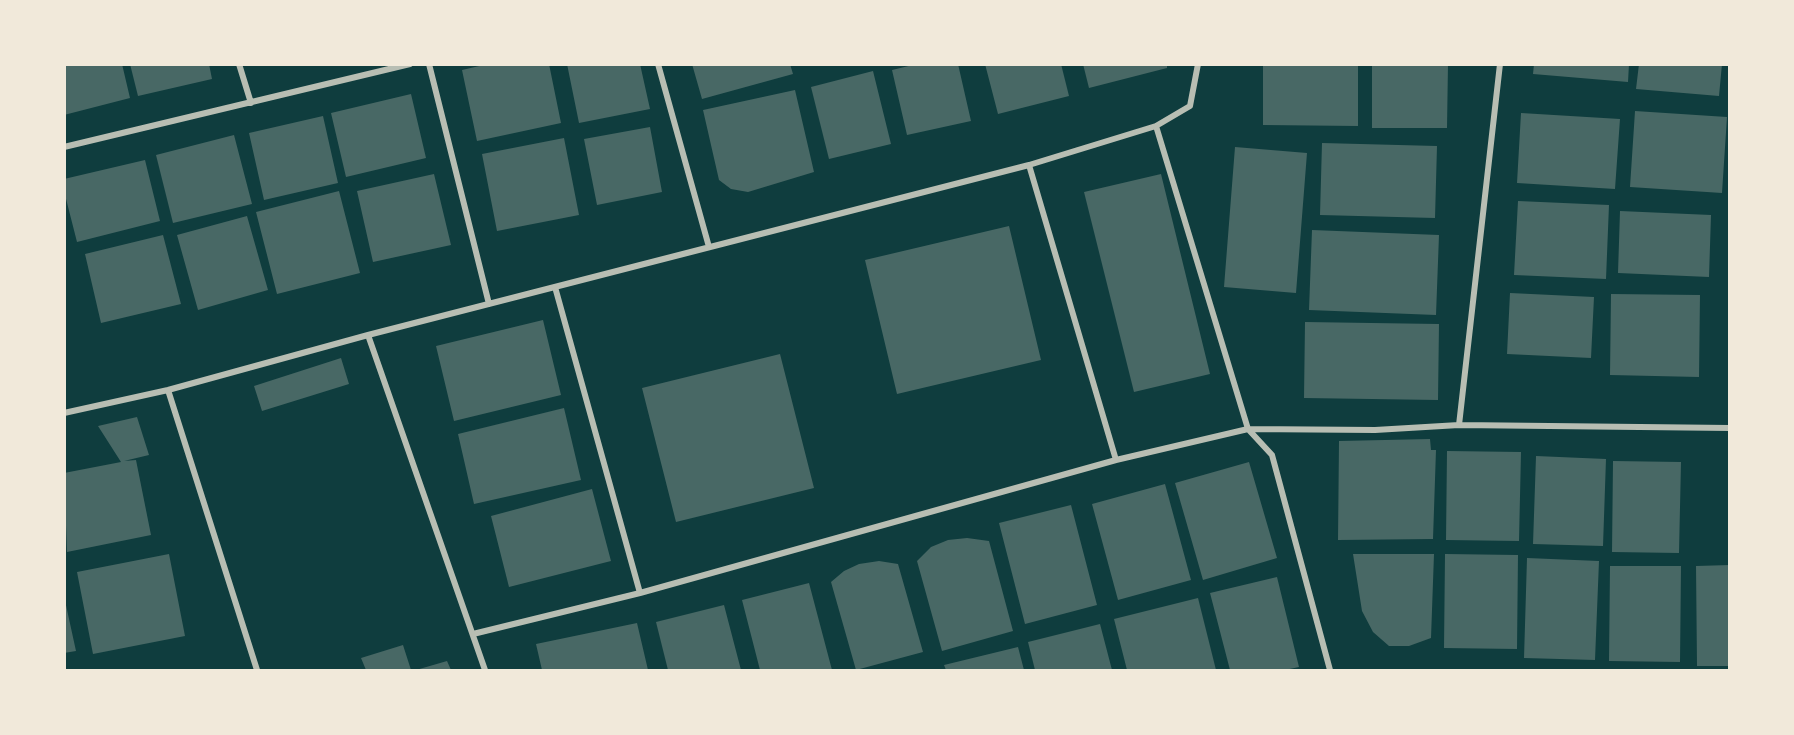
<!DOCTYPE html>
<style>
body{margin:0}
#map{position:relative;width:1794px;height:735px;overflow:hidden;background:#0f3d3e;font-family:"Exo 2",sans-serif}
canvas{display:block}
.frame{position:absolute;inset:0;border:66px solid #f1e9da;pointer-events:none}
</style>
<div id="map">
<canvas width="1794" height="735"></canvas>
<div class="frame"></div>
</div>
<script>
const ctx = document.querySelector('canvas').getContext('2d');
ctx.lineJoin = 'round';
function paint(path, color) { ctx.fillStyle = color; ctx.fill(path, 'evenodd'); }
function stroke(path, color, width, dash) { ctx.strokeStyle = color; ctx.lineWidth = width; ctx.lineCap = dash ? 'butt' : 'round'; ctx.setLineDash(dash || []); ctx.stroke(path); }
paint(new Path2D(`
 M64,64H122L130,98L64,115Z
 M130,64H209L212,79L138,96Z
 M488,64H549L561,123L477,141L462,70Z
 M567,64H640L650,109L579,123Z
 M692,64H790L793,74L702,99Z
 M917,64H958L971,121L907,135L892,70Z
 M985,64H1061L1069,96L998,114Z
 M1083,64H1167V68L1089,88Z
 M1263,64H1358V126L1263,125Z
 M1372,64H1448L1447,128H1372Z
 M1534,64H1629L1628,82L1533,74Z
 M1639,64H1722L1719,96L1636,89Z
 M873,71L891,144L829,159L811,87Z
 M795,90L814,172L748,192L731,189L719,180L703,110Z
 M411,94L426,158L346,177L331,113Z
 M1635,111L1727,117L1722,193L1630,187Z
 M1521,113L1620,119L1615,189L1517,183Z
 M323,116L338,183L264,200L249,133Z
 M650,127L662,192L597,205L584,139Z
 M234,135L252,204L173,223L156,155Z
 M564,138L579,215L497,231L482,154Z
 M1322,143L1437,146L1435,218L1320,215Z
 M1235,147L1307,153L1296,293L1224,287Z
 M145,160L160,221L77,242L64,191V179Z
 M434,174L451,245L373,262L357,191Z
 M1161,174L1210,374L1134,392L1084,192Z
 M339,191L360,273L277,294L256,212Z
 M1518,201L1609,205L1606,279L1514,275Z
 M1620,211L1711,215L1709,277L1618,273Z
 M247,216L268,290L198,310L177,235Z
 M1009,226L1041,360L897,394L865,260Z
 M1312,230L1439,235L1436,315L1309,310Z
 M163,235L181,304L101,323L85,254Z
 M1510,293L1594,297L1591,358L1507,354Z
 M1611,294L1700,295L1699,377L1610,375Z
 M543,320L561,395L454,421L436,346Z
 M1305,322L1439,324L1438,400L1304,398Z
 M780,354L814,488L676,522L642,388Z
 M341,358L349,384L262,411L254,386Z
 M564,408L581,480L474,504L458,434Z
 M137,417L149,455L124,461L136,460L151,535L67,552L64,473L121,462L98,426Z
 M1430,439L1431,450H1436L1433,539L1338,540L1339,441Z
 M1447,451L1521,452L1519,541L1446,540Z
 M1536,456L1606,459L1603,546L1533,544Z
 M1613,461L1681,462L1679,553L1612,552Z
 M1249,462L1277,558L1203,580L1175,483Z
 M1165,484L1191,580L1118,600L1092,504Z
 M592,489L611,561L509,587L491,516Z
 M1071,505L1097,605L1025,624L999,523Z
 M967,538L989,541L1013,631L942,651L917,561L931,547L948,540Z
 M169,554L185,636L93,654L77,572Z
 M1353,554H1434L1431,638L1409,646H1389L1373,632L1362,611Z
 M1445,554L1518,555L1517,649L1444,648Z
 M1527,558L1599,561L1595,660L1524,658Z
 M879,561L898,564L923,652L856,670L831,582L844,571L859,564Z
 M1730,565V666H1697L1696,566Z
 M1610,566H1681L1680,662L1609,661Z
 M1277,577L1299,667L1285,670H1230L1210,593Z
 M809,583L832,670H760L742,600Z
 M64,596L76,651L64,653Z
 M1198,598L1216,670H1127L1114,619Z
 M724,605L741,670H668L656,622Z
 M637,623L648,670H542L536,644Z
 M1100,624L1112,670H1035L1028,642Z
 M403,645L411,670H366L361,658Z
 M1018,647L1024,670H946L944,665Z
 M447,661L451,670H416Z`), '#486865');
stroke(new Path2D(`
 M239,64L251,103
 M429,64L489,304
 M658,64L709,247
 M1156,126L1248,429L1272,455L1330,670
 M64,147L410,64
 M1029,165L1116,460
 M555,287L640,593
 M368,335L485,670
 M168,390L257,670
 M64,413L168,390L368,335L1029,165L1156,126L1190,106L1198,64
 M1459,425L1500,64
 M473,634L640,593L1116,460L1248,429L1375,430L1459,425L1730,428`), '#b8beb3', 6);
</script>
